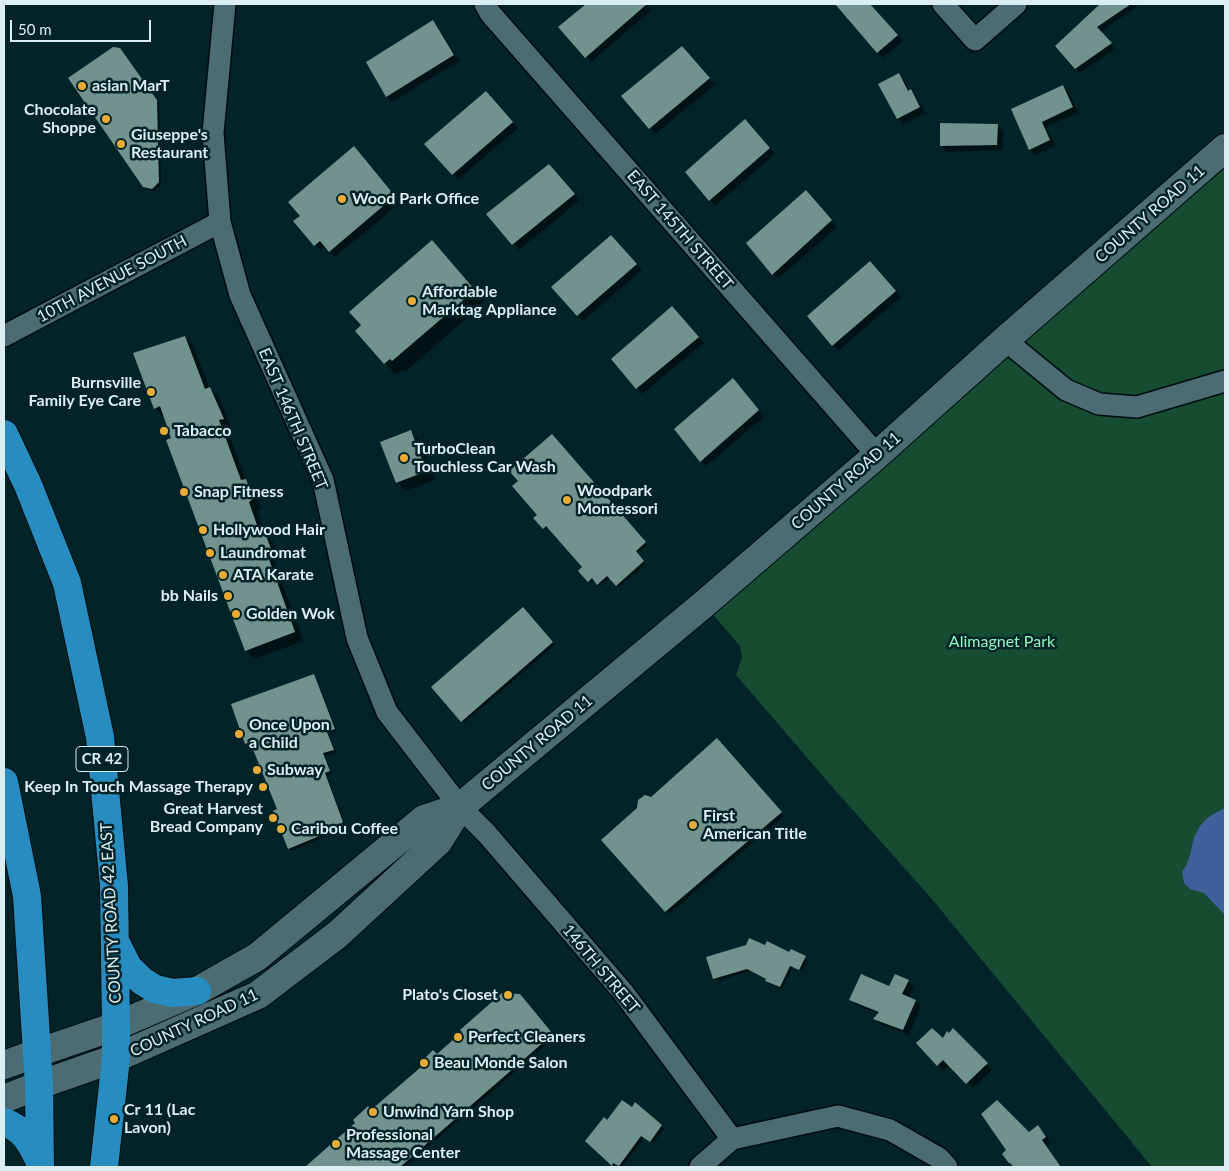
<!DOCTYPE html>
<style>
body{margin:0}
#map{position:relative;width:1229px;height:1171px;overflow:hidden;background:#022328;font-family:Lato,sans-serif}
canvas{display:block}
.frame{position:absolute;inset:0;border:5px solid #dceef1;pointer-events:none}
.scale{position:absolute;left:10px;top:20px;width:141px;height:22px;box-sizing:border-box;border:2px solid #dceef1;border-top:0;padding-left:6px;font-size:15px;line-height:18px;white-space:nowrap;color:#dceef1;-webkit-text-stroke:4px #022328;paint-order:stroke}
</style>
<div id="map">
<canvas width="1229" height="1171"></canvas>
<div class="frame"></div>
<div class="scale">50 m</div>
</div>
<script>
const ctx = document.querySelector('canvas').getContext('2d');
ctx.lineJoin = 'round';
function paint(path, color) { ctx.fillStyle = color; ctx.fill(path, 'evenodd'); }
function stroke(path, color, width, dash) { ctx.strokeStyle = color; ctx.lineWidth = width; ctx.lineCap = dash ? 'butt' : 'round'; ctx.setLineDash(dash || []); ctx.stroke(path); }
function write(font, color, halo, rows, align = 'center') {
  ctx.font = font + ' Lato,sans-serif'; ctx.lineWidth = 5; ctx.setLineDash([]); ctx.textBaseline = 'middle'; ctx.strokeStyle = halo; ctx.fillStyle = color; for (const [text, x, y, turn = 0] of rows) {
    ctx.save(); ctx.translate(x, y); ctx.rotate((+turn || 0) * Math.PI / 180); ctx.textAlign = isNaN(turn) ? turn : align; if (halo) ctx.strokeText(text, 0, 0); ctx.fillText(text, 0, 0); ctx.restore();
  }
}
paint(new Path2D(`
 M1225,148V1167H1152L931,898L835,790L736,675L742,657L740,646L704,604Z`), '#164c31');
paint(new Path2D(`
 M1225,808V915L1204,893L1190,889L1184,883L1182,872C1188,864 1189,859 1191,850C1196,826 1204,818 1225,808Z`), '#41609b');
paint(new Path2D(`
 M588,4H645L651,11L591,62L560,27Z
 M837,4H865L870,9L877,13L903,41L883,58Z
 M1102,4H1140L1101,32L1115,49L1080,73L1057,47Z
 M432,21L438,27L459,61L392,102L387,96Z
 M122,52L159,103L161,185L155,191L147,189L144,186Z
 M688,54L715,85L655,134L623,97Z
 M899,75L904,80L910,91L916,96L925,113L903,124L898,118Z
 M1063,86L1069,92L1078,113L1046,127L1055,146L1035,155L1030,149L1012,110Z
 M491,98L518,128L458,180L453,174Z
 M997,125L1003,131L1002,150L947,152L941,146Z
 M751,127L775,154L715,206L710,200Z
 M359,154L400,203L335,257L326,246L321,251L295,221Z
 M554,171L580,200L519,250L488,214Z
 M811,197L837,227L778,279L773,274Z
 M611,237L642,270L583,321L553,287Z
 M432,242L444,254L485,302L405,372L402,370L396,375L385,363Z
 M875,268L901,297L839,350L833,345Z
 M678,313L704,343L642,394L613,359Z
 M185,337L193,346L210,389L219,397L231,427L227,429L246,481L254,489L261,508L257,511L265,535L274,543L279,557L274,560L303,641L255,659L246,650L165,416L164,417L155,408Z
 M738,386L764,417L706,466L701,461Z
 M411,432L420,440L435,480L406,491L397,482Z
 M552,435L647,545L637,554L646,564L619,587L610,578L600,586L595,580L591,583L580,571L584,567L549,527L546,530L535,518L538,515L520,481Z
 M523,608L555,645L464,723L432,687Z
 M314,675L316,678L337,731L328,734L336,752L325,756L332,774L327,776L345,824L336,832L292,851L289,849L274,812L279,809L253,744L249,746L246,743Z
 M717,740L784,816L669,914L603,840Z
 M790,954L805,957L807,960L802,971L793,967L782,989L769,983L767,980L750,971L717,981L715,979L708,958Z
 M908,981L914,987L909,998L916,1001L921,1006L909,1035L880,1024L875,1019L879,1014L856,1005L850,999Z
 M522,998L555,1037L405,1167H307L357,1123Z
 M953,1030L992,1070L973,1088L950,1065L943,1071L918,1043L943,1040Z
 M607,1121L661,1126L664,1128L653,1143L644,1138L622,1167L616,1164L615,1167L587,1141Z
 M1038,1127L1051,1143L1047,1146L1062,1167H1015L1003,1154Z`), '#0007');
paint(new Path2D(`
 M586,4H647L585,58L558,27Z
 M835,4H870L898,35L877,53Z
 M1100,4H1131L1097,27L1112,43L1075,69L1055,46Z
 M433,20L454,55L386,97L366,62Z
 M682,46L710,78L649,129L621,96Z
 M113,47L120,48L157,100L159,182L152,189L143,187L68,78Z
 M899,73L908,91L911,89L920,107L897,119L878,84Z
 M1063,85L1073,107L1042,122L1050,140L1029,150L1011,109Z
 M486,91L513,122L452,175L424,144Z
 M745,119L770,148L709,201L685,172Z
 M940,123L998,124L997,145L940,146Z
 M354,146L395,196L329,252L320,241L314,246L293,221L300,216L288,202Z
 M549,164L575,194L512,245L486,214Z
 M806,190L832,220L772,275L746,243Z
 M611,235L637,264L577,316L551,287Z
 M432,240L475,290L392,361L390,359L384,364L355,331L361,325L349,312Z
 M870,261L896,291L832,346L807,316Z
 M672,306L699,337L636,389L611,359Z
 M185,336L205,389L210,387L224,419L219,420L241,480L246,479L253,499L249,502L260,534L265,533L271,549L266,551L295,632L245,651L166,440L171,438L160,406L154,409L133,353Z
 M733,378L759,410L700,462L674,429Z
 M411,430L419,452L427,471L396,483L380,442Z
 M552,434L646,542L636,551L644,561L616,586L607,576L597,585L592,578L588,582L578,571L582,567L546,526L543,529L533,518L537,515L512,486L518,481L509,471Z
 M523,607L553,642L461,722L431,687Z
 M314,674L335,729L327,732L334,750L323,753L330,771L325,773L343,822L334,830L288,849L273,811L277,809L250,742L245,744L231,704Z
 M717,738L782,812L665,912L601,840L637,808L638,800L645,795L651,797Z
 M749,938L765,945L767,941L789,952L791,949L806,956L799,970L790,966L780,987L765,981L766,979L747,969L713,979L706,957L746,945Z
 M861,974L889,986L895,974L909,980L902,994L916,1000L903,1030L873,1019L879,1012L849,1000Z
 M502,993L520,994L553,1034L400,1167H305L355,1123L353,1120L368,1106L371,1110L421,1067L419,1064L433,1050L437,1054L462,1032L460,1030Z
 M932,1028L943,1038L947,1031L949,1033L953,1028L988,1063L966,1084L943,1060L937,1066L916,1043Z
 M622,1100L632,1107L635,1102L662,1125L650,1142L641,1136L619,1166L613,1163L612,1166L585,1141L604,1117L607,1120Z
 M997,1100L1029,1132L1038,1125L1046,1137L1042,1140L1061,1167H1014L1010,1163H1009L1002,1154L1006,1150L981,1114Z`), '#71928d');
const street = new Path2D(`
 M225,4L213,133L220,222L240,295L323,480L357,638L387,712L460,807L487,834L623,992L732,1139
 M485,4L490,13L877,455
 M943,4L975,40L1016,4
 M4,336L220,222
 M1005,340L1066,390L1099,404L1137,407L1225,381
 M700,1167L732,1139L838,1116L890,1130L939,1158L947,1167`);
const secondary = new Path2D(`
 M4,1065L37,1053L116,1026L197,991L257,957L424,819L460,807
 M4,1099L39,1085L116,1058L258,995L337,935L438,842L460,807L704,604L877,455L1005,340L1225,148`);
const highway = new Path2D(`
 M4,434L28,485L67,583L100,737L114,886L116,1026V1058L104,1167
 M4,782L27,896L39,1085L40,1167
 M115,941L128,967L142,981L155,989L173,993L197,991
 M4,1122C24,1129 31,1143 40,1162`);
stroke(street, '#000c0f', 24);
stroke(secondary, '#000c0f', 30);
stroke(highway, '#000c0f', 30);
stroke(street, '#4b6c72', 21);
stroke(secondary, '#4b6c72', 28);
stroke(highway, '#278cbf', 28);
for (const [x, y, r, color] of [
 [82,86,5,"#e9ab37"],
 [106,119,5,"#e9ab37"],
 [121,144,5,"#e9ab37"],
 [342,199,5,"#e9ab37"],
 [412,301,5,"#e9ab37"],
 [151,392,5,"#e9ab37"],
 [164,431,5,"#e9ab37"],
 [404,458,5,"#e9ab37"],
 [184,492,5,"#e9ab37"],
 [567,500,5,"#e9ab37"],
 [203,530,5,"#e9ab37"],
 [210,553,5,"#e9ab37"],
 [223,575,5,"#e9ab37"],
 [228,596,5,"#e9ab37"],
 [236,614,5,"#e9ab37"],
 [239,734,5,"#e9ab37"],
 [257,770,5,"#e9ab37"],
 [263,787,5,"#e9ab37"],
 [273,818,5,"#e9ab37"],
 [693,825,5,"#e9ab37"],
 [281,829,5,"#e9ab37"],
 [508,995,5,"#e9ab37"],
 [458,1037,5,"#e9ab37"],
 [424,1063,5,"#e9ab37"],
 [373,1112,5,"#e9ab37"],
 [114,1119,5,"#e9ab37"],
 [336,1144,5,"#e9ab37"]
]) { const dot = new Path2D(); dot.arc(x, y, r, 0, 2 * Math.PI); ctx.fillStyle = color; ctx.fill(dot); stroke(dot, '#022328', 2); }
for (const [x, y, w] of [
 [102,759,52]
]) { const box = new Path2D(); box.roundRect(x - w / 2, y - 12.5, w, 25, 4); ctx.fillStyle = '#022328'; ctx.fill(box); stroke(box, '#dceef1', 1); }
write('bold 15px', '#dceef1', null, [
 ["CR 42",102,759]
]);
write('bold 16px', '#dceef1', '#022328', [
 ["asian MarT",92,86],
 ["Chocolate",96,110,"right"],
 ["Shoppe",96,128,"right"],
 ["Giuseppe's",131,135],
 ["Restaurant",131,153],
 ["Wood Park Office",352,199],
 ["Affordable",422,292],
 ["Marktag Appliance",422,310],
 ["Burnsville",141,383,"right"],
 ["Family Eye Care",141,401,"right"],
 ["Tabacco",174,431],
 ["TurboClean",414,449],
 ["Touchless Car Wash",414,467],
 ["Woodpark",577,491],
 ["Montessori",577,509],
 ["Snap Fitness",194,492],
 ["Hollywood Hair",213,530],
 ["Laundromat",220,553],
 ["ATA Karate",233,575],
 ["bb Nails",218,596,"right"],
 ["Golden Wok",246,614],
 ["Once Upon",249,725],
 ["a Child",249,743],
 ["Subway",267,770],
 ["Keep In Touch Massage Therapy",253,787,"right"],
 ["Great Harvest",263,809,"right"],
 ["Bread Company",263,827,"right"],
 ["First",703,816],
 ["American Title",703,834],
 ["Caribou Coffee",291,829],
 ["Plato's Closet",498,995,"right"],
 ["Perfect Cleaners",468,1037],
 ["Beau Monde Salon",434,1063],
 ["Cr 11 (Lac",124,1110],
 ["Lavon)",124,1128],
 ["Unwind Yarn Shop",383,1112],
 ["Professional",346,1135],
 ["Massage Center",346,1153]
], 'left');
write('16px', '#dceef1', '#022328', [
 ["COUNTY ROAD 11",1150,214,-41],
 ["EAST 145TH STREET",680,230,49],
 ["10TH AVENUE SOUTH",112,279,-28],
 ["EAST 146TH STREET",293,419,67],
 ["COUNTY ROAD 11",846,481,-41],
 ["COUNTY ROAD 11",537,743,-40],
 ["COUNTY ROAD 42 EAST",111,913,-93],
 ["146TH STREET",601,969,50],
 ["COUNTY ROAD 11",194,1023,-25]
]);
write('16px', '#8efabd', '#022328', [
 ["Alimagnet Park",1002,642]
]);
</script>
